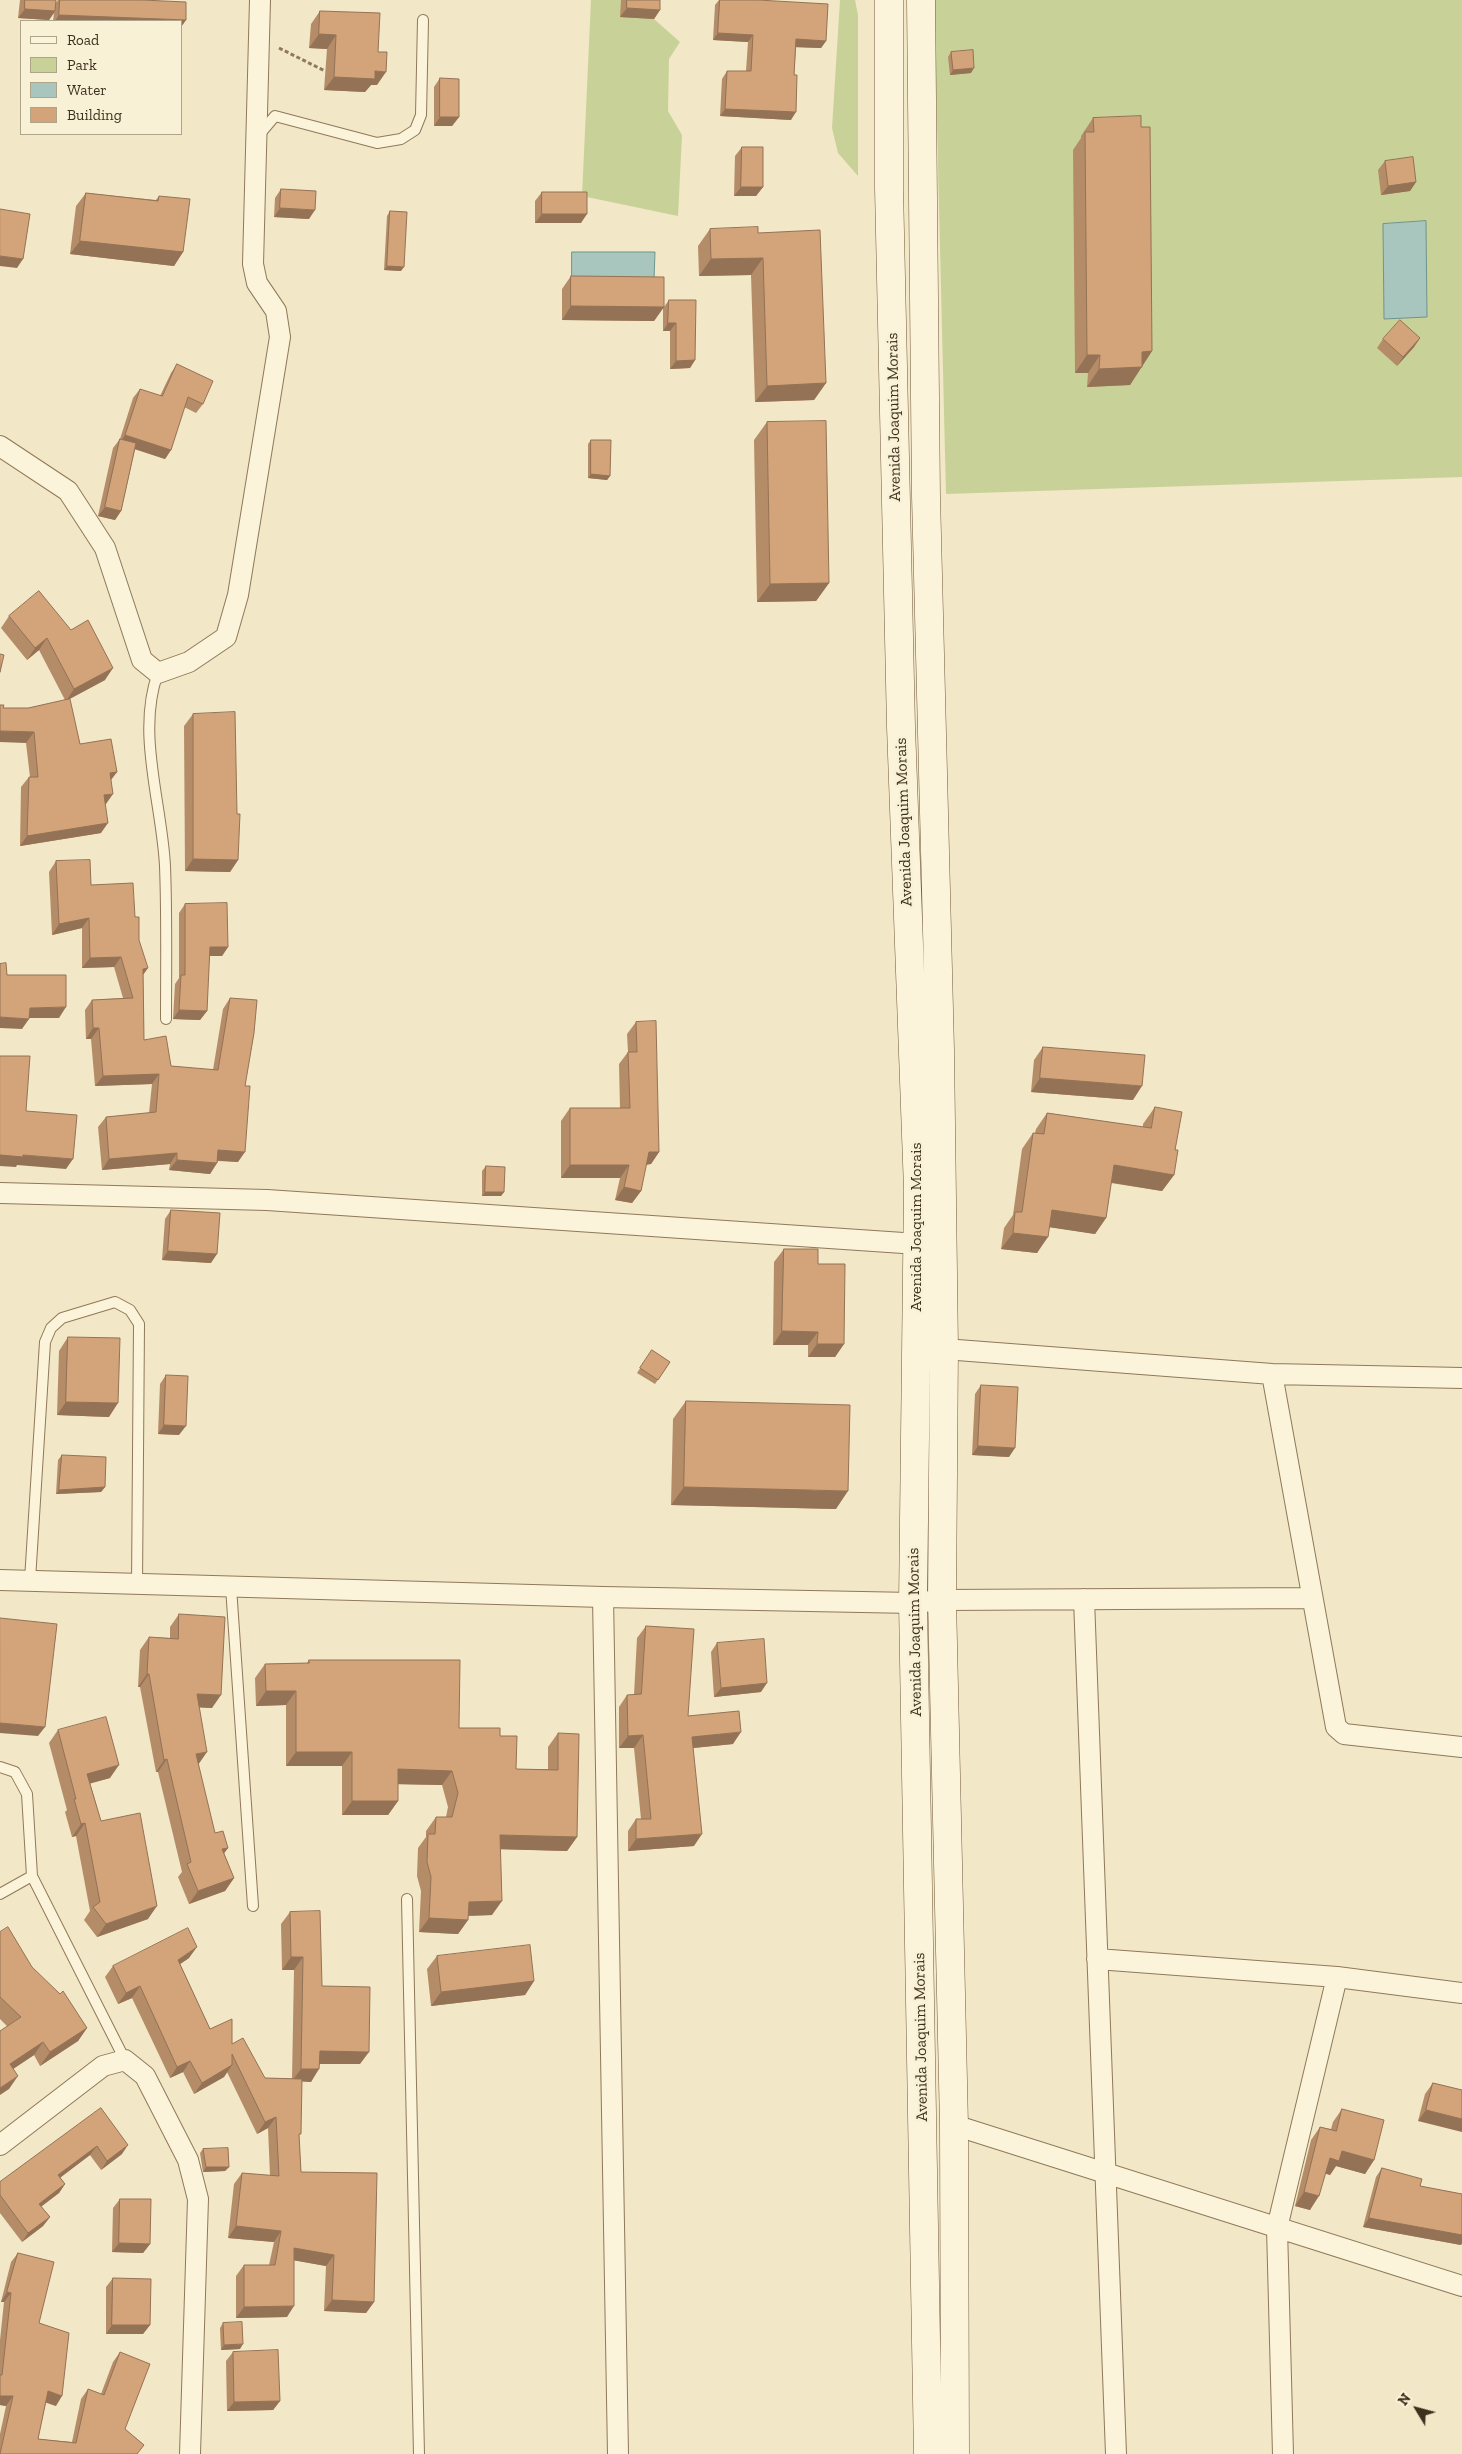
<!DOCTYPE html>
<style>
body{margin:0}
#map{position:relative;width:1462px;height:2454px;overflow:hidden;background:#f2e7c6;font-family:"Zilla Slab",serif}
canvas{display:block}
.legend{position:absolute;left:20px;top:20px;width:162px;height:115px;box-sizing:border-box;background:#f9f1d6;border:1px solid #aea48c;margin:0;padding:6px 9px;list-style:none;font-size:15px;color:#3e301e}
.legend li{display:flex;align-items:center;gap:10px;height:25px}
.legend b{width:25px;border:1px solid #aea48c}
.north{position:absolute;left:1392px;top:2384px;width:50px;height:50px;-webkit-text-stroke:4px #f9f1d6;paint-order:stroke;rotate:307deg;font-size:14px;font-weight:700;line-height:20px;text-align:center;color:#3e301e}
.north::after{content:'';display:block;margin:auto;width:18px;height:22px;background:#3e301e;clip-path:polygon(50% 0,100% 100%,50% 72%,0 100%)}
</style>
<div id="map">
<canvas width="1462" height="2454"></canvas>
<ul class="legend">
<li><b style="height:6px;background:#fbf3da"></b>Road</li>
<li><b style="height:14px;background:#c8d298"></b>Park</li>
<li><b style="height:14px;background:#a8c5be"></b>Water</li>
<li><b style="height:14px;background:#d3a379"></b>Building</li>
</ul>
<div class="north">N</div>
</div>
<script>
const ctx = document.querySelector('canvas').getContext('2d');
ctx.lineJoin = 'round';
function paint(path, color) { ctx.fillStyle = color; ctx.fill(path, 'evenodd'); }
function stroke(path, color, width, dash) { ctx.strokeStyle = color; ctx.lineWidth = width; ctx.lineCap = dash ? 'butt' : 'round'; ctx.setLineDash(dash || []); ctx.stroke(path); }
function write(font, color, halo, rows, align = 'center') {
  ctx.font = font + ' "Zilla Slab",serif'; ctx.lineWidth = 5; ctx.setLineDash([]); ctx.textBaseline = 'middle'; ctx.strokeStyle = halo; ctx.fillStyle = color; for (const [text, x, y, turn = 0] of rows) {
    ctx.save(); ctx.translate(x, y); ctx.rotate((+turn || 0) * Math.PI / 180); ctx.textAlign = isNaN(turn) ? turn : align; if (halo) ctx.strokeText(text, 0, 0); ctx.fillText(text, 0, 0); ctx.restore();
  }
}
paint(new Path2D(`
 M591,0H621L654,19L680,42L669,59L668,111L682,135L678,216L582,196Z
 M840,0H855L858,15V176L838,153L832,128Z
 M934,0H1462V477L946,494Z`), '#c8d298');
const water = new Path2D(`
 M1426,221L1427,317L1384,319L1383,224Z
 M572,252H655L654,280H572Z`);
paint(water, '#a8c5be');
stroke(water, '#6d958d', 1);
const lane = new Path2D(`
 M258,136L275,116L377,143L401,139L415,130L421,115L423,20
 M158,673C136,732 162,804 165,866C167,917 166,968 166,1019
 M30,1580L45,1342L51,1328L62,1318L115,1302L130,1310L139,1324L137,1585
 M231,1587L253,1906
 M0,1767L15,1772L27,1794L32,1876L125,2060
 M0,1894L32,1876
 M407,1899L419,2454`);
const street = new Path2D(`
 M0,446L68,491L105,548L142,660L158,673L189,662L226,637L238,595L280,337L276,311L257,283L253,264L260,0
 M0,1193L267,1200L918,1244
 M944,1349L1272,1374L1462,1378
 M1272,1374L1336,1727L1344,1734L1462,1747
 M0,1580L603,1597L913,1603L942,1600L1312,1598
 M603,1597L618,2454
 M1084,1599L1116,2454
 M1097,1959L1337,1977L1462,1993
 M954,2125L1462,2286
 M0,2145L103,2066L125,2060L145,2076L188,2160L198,2199L190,2454
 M1283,2454L1277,2228L1337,1977`);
const secondary = new Path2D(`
 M889,0V188L901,727L918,1189L913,1603L928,2454
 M921,0L926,496L940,1049L944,1349L942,1600L954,2125L955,2454`);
stroke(lane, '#8f7959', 12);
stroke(street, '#8f7959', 22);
stroke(secondary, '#715a3d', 29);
stroke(new Path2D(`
 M279,48L325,71`), '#8f7959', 3, [4, 2.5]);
stroke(lane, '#fbf3da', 10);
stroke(street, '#fbf3da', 20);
stroke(secondary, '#fbf3da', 28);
paint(new Path2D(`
 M20,0H56L55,4L58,0H142L186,20L181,27V21H53L54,13L49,20L18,18Z
 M621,0H660V10L654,19L620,17Z
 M719,0H758L826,41L821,48L796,47L791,120L720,116L722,79L727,71H746L748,42L713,40L715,5Z
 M320,11L378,52L377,85H371L365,92L324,90L327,49L309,48L311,24Z
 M951,52L971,73L950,75L948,57Z
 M440,78L459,117L452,126H434V87Z
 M1093,118L1141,127L1152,351L1130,385L1087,387L1088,373H1075L1073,150L1081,138V136Z
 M742,147L763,187L756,196H734L735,156Z
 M1385,161L1416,182L1410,191L1381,195L1378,170Z
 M281,189L309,219L274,217L275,198Z
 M542,192L581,223H535V201Z
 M86,193L156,200L159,196L183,252L174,266L70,254L76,206Z
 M390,211L401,271L384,270L387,216Z
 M710,229L758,233L826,383L814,400L755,402L751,275L699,276L698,246Z
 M571,276L664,307L669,300L695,360L690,368L670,369V331H663V308L654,321L562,320V289Z
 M1420,338L1414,347L1397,366L1377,348L1383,339Z
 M177,364L203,404L196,413L184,407L171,450L165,459L135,449L121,511L115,520L98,516L113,448L120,439L133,398L140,389L160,396L171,373Z
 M767,422L829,583L816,601L757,602L754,440Z
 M591,440L610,476L607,480L588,478V444Z
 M39,591L105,680L69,699L80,744L117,772L111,780L105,804L101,833L20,846L21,787L29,777H30L26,743L3,708H28L65,700L39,650L27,660L1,628L9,616Z
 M193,714L238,860L230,872L185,871L184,726Z
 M56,861L91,885L135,917L139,940L143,975L144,1040L171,1066L213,1070L223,1009L230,998L245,1086L238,1162L218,1161L217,1163L210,1174L169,1170L170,1164L102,1170L98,1127L106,1117L149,1113L152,1084L95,1086L91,1039H86L85,1010L92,1000L123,998L114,967L82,968V928L52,935L49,872Z
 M185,904L228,947L222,956H209L207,1011L200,1020L173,1019L175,984L179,978V913Z
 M636,1022L659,1152L651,1164L646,1165L641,1191L632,1203L615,1200L620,1178H561V1121L570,1108H620L619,1064L628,1052L627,1034Z
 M1043,1047L1133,1100L1031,1092L1034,1060Z
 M1155,1107L1175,1150L1174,1175L1162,1191L1111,1183L1106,1218L1095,1234L1050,1227L1037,1253L1001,1249L1004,1228L1013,1215L1022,1149L1033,1133H1035L1036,1129L1047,1113L1143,1127V1124Z
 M486,1166L504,1192L501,1196H482V1171Z
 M171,1210L211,1263L162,1260L165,1219Z
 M784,1249L818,1264L844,1344L835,1357H808V1345H773L774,1262Z
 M68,1337L109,1417L57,1415L59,1351Z
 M652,1350L670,1362L655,1384L637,1373Z
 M166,1375L179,1435L158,1434L160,1384Z
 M981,1385L1009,1457L972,1455L975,1394Z
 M686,1401L836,1509L671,1505L673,1419Z
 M62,1455L105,1487L101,1492L56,1494L58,1460Z
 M179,1614L212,1708L199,1707L198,1765L215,1833L228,1848L224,1853L234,1878L225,1891L189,1904L178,1877L182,1872L158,1772H156L140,1687H138L140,1650L149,1637L170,1638V1627Z
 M646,1626L688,1716L733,1744L693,1748L694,1846L628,1851V1831L636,1819H641L634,1748H619V1707L627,1695H634L637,1638Z
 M717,1643L761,1692L714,1697L711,1652Z
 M309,1660L459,1728L500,1736L516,1769H548V1747L558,1733L577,1837L567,1851L501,1849L492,1915L468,1916V1920L458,1934L419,1932L421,1891L417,1876L418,1848L426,1837V1831L436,1817H446L448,1807L442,1785L398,1784V1801L388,1815H342V1766H286V1705L256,1706L255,1678L265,1664L307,1663Z
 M58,1730L110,1778L90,1783L101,1821L148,1919L97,1937L84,1920L90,1911L76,1836L72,1837L65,1812L67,1810L49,1743Z
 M290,1912L322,1986L360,2064H320L311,2082L302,2081L299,2137L301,2172L374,2302L366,2313L324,2311L326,2266L294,2260L287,2317L236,2318V2276L244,2265H269L274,2242L228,2238L234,2184L242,2173L270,2176L268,2128L257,2134L227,2072L224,2077L194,2094L183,2072L170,2078L132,1998L118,2004L105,1977L113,1966L189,1958L180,1964L210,2029L232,2044L265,2078L292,2079L294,1970H282L281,1924Z
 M0,1932L87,2028L78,2041L40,2066L34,2055L13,2069L9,2089L7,2026L0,2019Z
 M437,1956L534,1981L525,1995L431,2006L427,1969Z
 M1433,2083L1462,2090L1418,2121L1425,2094Z
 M101,2108L122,2154L101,2170L90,2155L60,2177L65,2184L59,2193L41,2206L50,2217L43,2226L22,2242L0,2213V2182Z
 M1342,2109L1374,2160L1365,2174L1336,2166L1330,2175L1325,2173L1310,2210L1295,2206L1311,2140L1320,2127L1331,2129L1333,2122Z
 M203,2149L229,2167L225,2171L203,2172L200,2153Z
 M1382,2168L1420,2186L1462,2194V2243L1461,2245L1363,2227L1376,2177Z
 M120,2199L150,2244L143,2253L112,2252L113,2208Z
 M18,2253L39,2323L56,2406L46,2402L38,2439L72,2442L81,2399L88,2389L101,2394L113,2362L120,2352L125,2429L144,2445L0,2454V2434L6,2406L0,2405V2340L4,2302H1L11,2262Z
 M113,2278L150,2325L143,2334H106V2287Z
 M223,2323L240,2349L221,2350L220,2328Z
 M233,2352L280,2401L273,2410L227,2411L226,2361Z`), '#b58c68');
paint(new Path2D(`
 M627,8L660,10L654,19L620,17Z
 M25,9L55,11L49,20L18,18Z
 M59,15L186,20L181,27V21H55Z
 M718,33L753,35L748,42L713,40Z
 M319,34L336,35L327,49L309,48Z
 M796,39L826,41L821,48L791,47Z
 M974,68L971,73L950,75L953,70Z
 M375,71L386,72L377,85H371L365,92L324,90L334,77Z
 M725,109L796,112L791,120L720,116Z
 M440,117H459L452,126H434Z
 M1416,182L1410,191L1381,195L1388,186Z
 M741,187H763L756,196H734Z
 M280,208L315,210L309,219L274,217Z
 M542,214H587L581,223H535Z
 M80,241L183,252L174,266L70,254Z
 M0,256L23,259L17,268L0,266Z
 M763,258L751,275L699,276L711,259Z
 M387,266L404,267L401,271L384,270Z
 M571,306L664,307L654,321L562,320Z
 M668,323H676L670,331H663Z
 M1420,338L1414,347L1397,366L1403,357Z
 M1152,351L1130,385L1087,387L1099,369L1142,352Z
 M1087,355H1100L1088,373H1075Z
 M695,360L690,368L670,369L676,361Z
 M826,383L814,400L755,402L767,386Z
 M125,435L171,450L165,459L119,444Z
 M591,474L610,476L607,480L588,478Z
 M105,507L121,511L115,520L98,516Z
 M829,583L816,601L757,602L770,584Z
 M47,638L39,650L27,660L35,648Z
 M113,668L105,680L66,701L74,689Z
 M0,731L34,732L26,743L0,742Z
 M117,772L109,782L110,773Z
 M113,794L106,804L96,806L104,795Z
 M108,823L101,833L20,846L27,836Z
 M193,859L238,860L230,872L185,871Z
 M89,918L82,928L52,935L59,924Z
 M210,947H228L222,956H203Z
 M121,957L114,967L82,968L90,958Z
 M148,968L141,978L143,969Z
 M66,1007L59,1018H23L30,1008Z
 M179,1010L207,1011L200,1020L173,1019Z
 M0,1017L29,1019L22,1029L0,1028Z
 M93,1028H99L91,1039H86Z
 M159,1074L152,1084L95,1086L103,1076Z
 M1040,1078L1142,1086L1133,1100L1031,1092Z
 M218,1150L245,1152L238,1162L211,1160Z
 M649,1152H659L651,1164L640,1165Z
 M177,1153L170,1164L102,1170L109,1159Z
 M0,1155H23L73,1159L66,1169L17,1165L16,1167L0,1166Z
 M177,1160L217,1163L210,1174L169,1170Z
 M570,1165H629L620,1178H561Z
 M1114,1165L1174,1175L1162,1191L1102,1181Z
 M624,1187L641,1191L632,1203L615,1200Z
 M485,1192H504L501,1196H482Z
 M1052,1210L1106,1218L1095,1234L1041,1226Z
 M1013,1233L1048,1237L1037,1253L1001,1249Z
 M168,1251L217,1254L211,1263L162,1260Z
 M782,1331L818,1332L808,1345H773Z
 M817,1344H844L835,1357H808Z
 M66,1402L118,1403L109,1417L57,1415Z
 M164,1425L186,1426L179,1435L158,1434Z
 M978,1446L1015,1448L1009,1457L972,1455Z
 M105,1487L101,1492L56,1494L59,1490Z
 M684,1487L848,1491L836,1509L671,1505Z
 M147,1674H149L140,1687H138Z
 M767,1683L761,1692L714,1697L721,1688Z
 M266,1691H296L286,1705L256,1706Z
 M197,1694L221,1695L212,1708L188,1707Z
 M0,1723L45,1727L38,1736L0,1733Z
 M741,1732L733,1744L683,1749L692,1737Z
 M643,1735L634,1748H619L628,1736Z
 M207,1752L198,1765L196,1754Z
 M296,1752H352L342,1766H286Z
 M167,1759L158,1772H156L164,1760Z
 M119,1765L110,1778L78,1787L87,1774Z
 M398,1769L452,1771L442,1785L388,1784Z
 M352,1801H398L388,1815H342Z
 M85,1823L76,1836L72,1837L81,1824Z
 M702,1834L694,1846L628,1851L636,1839Z
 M500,1835L577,1837L567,1851L491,1849Z
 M228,1848L219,1860L222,1849Z
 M234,1878L225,1891L189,1904L198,1891Z
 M502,1901L492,1915L459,1916L469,1902Z
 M157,1906L148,1919L97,1937L106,1924Z
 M429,1918L468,1920L458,1934L419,1932Z
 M197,1947L189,1958L170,1971L178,1960Z
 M291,1957H303L294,1970H282Z
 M534,1981L525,1995L431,2006L441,1992Z
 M140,1986L132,1998L118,2004L126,1993Z
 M87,2028L78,2041L40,2066L50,2052Z
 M43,2042L34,2055L1,2077L10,2064Z
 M320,2051L369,2052L360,2064H311Z
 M190,2061L183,2072L170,2078L177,2067Z
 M232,2065L224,2077L194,2094L202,2083Z
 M301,2069H319L311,2082L292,2081Z
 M18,2076L9,2089L0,2095V2088Z
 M1426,2110L1462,2119V2132L1418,2121Z
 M276,2117L268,2128L257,2134L265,2122Z
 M128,2145L122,2154L101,2170L107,2161Z
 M97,2146L90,2155L52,2184L58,2175Z
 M1342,2151L1374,2160L1365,2174L1336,2166L1330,2175L1320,2172L1330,2158Z
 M206,2167H229L225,2171L203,2172Z
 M65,2184L59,2193L33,2213L39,2204Z
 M1304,2192L1319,2196L1310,2210L1295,2206Z
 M50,2217L43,2226L22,2242L28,2233Z
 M1369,2218L1462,2235V2243L1461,2245L1363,2227Z
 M236,2226L281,2231L274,2242L228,2238Z
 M119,2243L150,2244L143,2253L112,2252Z
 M294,2248L334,2255L326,2266L286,2259Z
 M7,2292L11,2293L4,2302H1Z
 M332,2300L374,2302L366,2313L324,2311Z
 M294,2306L287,2317L236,2318L244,2307Z
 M112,2325H150L143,2334H106Z
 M243,2344L240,2349L221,2350L224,2345Z
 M48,2391L62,2396L56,2406L41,2401Z
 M0,2396H13L6,2406L0,2405Z
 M280,2401L273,2410L227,2411L234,2402Z`), '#947255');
const building = new Path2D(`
 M25,0H56L55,11L25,9Z
 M60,0H142L186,2V20L59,15Z
 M627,0H660V10L627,8Z
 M720,0H758L828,4L826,41L796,39L794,75H797L796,112L725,109L727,71H751L753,35L718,33Z
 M320,11L380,13L378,52H387L386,72L375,71V79L334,77L336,35L319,34Z
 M973,50L974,68L953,70L951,52Z
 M440,78L459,79V117H440Z
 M1141,116V127H1150L1152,351L1142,352V367L1099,369L1100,355H1087L1085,132H1094L1093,118Z
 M742,147H763V187H741Z
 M1413,157L1416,182L1388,186L1385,161Z
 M281,189L316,191L315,210L280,208Z
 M542,192H587V214H542Z
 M86,193L158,201L159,196L190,199L183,252L80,241Z
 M0,209L30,214L23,259L0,256Z
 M390,211L407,212L404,267L387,266Z
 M758,227V233L820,230L826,383L767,386L763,258L711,259L710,229Z
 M571,276L664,277V307L571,306Z
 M669,300H696L695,360L676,361V323H668Z
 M1400,320L1420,338L1403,357L1383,339Z
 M177,364L213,381L203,404L188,397L171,450L125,435L140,389L162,396Z
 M826,421L829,583L770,584L767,422Z
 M120,439L136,443L121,511L105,507Z
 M591,440H611L610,476L591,474Z
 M39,591L71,630L88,620L113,668L74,689L47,638L35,648L9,616Z
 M0,654L4,655L0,672Z
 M70,699L80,744L111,739L117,772L110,773L113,794L104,795L108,823L27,836L29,777H38L34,732L0,731V705H4L3,708H28Z
 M235,712L237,814H240L238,860L193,859V714Z
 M90,860L91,885L133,883L135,917H139V940L148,968L143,969L144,1040L166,1036L171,1066L218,1070L230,998L257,1000L254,1033L245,1086H250L245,1152L218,1150L217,1163L177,1160V1153L109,1159L106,1117L156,1112L159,1074L103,1076L99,1028H93L92,1000L133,998L121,957L90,958L89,918L59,924L56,861Z
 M227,903L228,947H210L207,1011L179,1010L181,975H185V904Z
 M6,963L7,975H66V1007L30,1008L29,1019L0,1017V964Z
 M656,1021L659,1152H649L641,1191L624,1187L629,1165H570V1108H630L628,1052H637L636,1022Z
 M1043,1047L1145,1055L1142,1086L1040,1078Z
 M0,1056H30L26,1111L77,1115L73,1159L23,1155V1157L0,1155Z
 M1155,1107L1182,1112L1175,1150H1178L1174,1175L1114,1165L1106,1218L1052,1210L1048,1237L1013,1233L1015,1212H1022L1033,1133L1044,1134L1047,1113L1151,1128Z
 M486,1166L505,1167L504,1192H485Z
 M171,1210L220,1213L217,1254L168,1251Z
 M784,1249H818V1264H845L844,1344H817L818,1332L782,1331Z
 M68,1337L120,1338L118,1403L66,1402Z
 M652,1350L670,1362L658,1380L640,1368Z
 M166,1375L188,1376L186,1426L164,1425Z
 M981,1385L1018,1387L1015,1448L978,1446Z
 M686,1401L850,1405L848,1491L684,1487Z
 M62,1455L106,1457L105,1487L59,1490Z
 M179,1614L225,1617L221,1695L197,1694L207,1752L196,1754L215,1833L223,1831L228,1848L222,1849L234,1878L198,1891L187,1864L191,1862L167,1759L164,1760L149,1674H147L149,1637L178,1639Z
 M0,1618L57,1624L45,1727L0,1723Z
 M646,1626L694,1629L688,1716L739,1711L741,1732L692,1737L702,1834L636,1839V1819H651L643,1735L628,1736L627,1695L641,1694Z
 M764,1639L767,1683L721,1688L717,1643Z
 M309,1660H460L459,1728H500V1736H517L516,1769L558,1770V1733L579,1734L577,1837L500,1835L502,1901L469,1902L468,1920L429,1918L431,1877L427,1862L428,1834H435L436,1817H452L458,1793L452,1771L398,1769V1801H352V1752H296V1691H266L265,1664L309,1663Z
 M106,1717L119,1765L87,1774L101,1821L140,1813L157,1906L106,1924L93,1907L100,1902L85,1823L81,1824L74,1799H76L58,1730Z
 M320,1911L322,1986L370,1987L369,2052L320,2051L319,2069H301L303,1957H291L290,1912Z
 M8,1927L32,1967L60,1994L63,1991L87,2028L50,2052L43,2042L10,2064L18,2076L0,2088V2031L21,2017L0,1997V1932Z
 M188,1928L197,1947L178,1960L210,2029L232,2019V2044L243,2038L265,2078L302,2079L301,2134H299L301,2172L377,2173L374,2302L332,2300L334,2255L294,2248V2306L244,2307V2265H275L281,2231L236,2226L242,2173L279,2176L276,2117L265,2122L232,2054V2065L202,2083L190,2061L177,2067L140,1986L126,1993L113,1966Z
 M530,1945L534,1981L441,1992L437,1956Z
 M1433,2083L1462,2090V2119L1426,2110Z
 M101,2108L128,2145L107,2161L97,2146L58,2175L65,2184L39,2204L50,2217L28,2233L0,2195V2182Z
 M1342,2109L1384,2120L1374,2160L1342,2151L1339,2161L1330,2158L1319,2196L1304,2192L1320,2127L1336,2131Z
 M228,2148L229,2167H206L203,2149Z
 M1382,2168L1422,2179L1420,2186L1462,2194V2235L1369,2218Z
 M120,2199H151L150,2244L119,2243Z
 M18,2253L54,2262L39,2323L69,2333L62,2396L48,2391L38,2439L76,2443L88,2389L104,2395L120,2352L150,2364L125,2429L144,2445L137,2454H0L13,2396H0V2375H2L11,2293L7,2292Z
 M113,2278L151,2279L150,2325H112Z
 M242,2322L243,2344L224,2345L223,2323Z
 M278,2350L280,2401L234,2402L233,2352Z`);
paint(building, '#d3a379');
stroke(building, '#947255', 1);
write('16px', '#3e301e', '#f9f1d6', [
 ["Avenida Joaquim Morais",894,417,-91],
 ["Avenida Joaquim Morais",904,822,-92],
 ["Avenida Joaquim Morais",916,1227,-90],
 ["Avenida Joaquim Morais",915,1632,-91],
 ["Avenida Joaquim Morais",921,2037,-91]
]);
</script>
